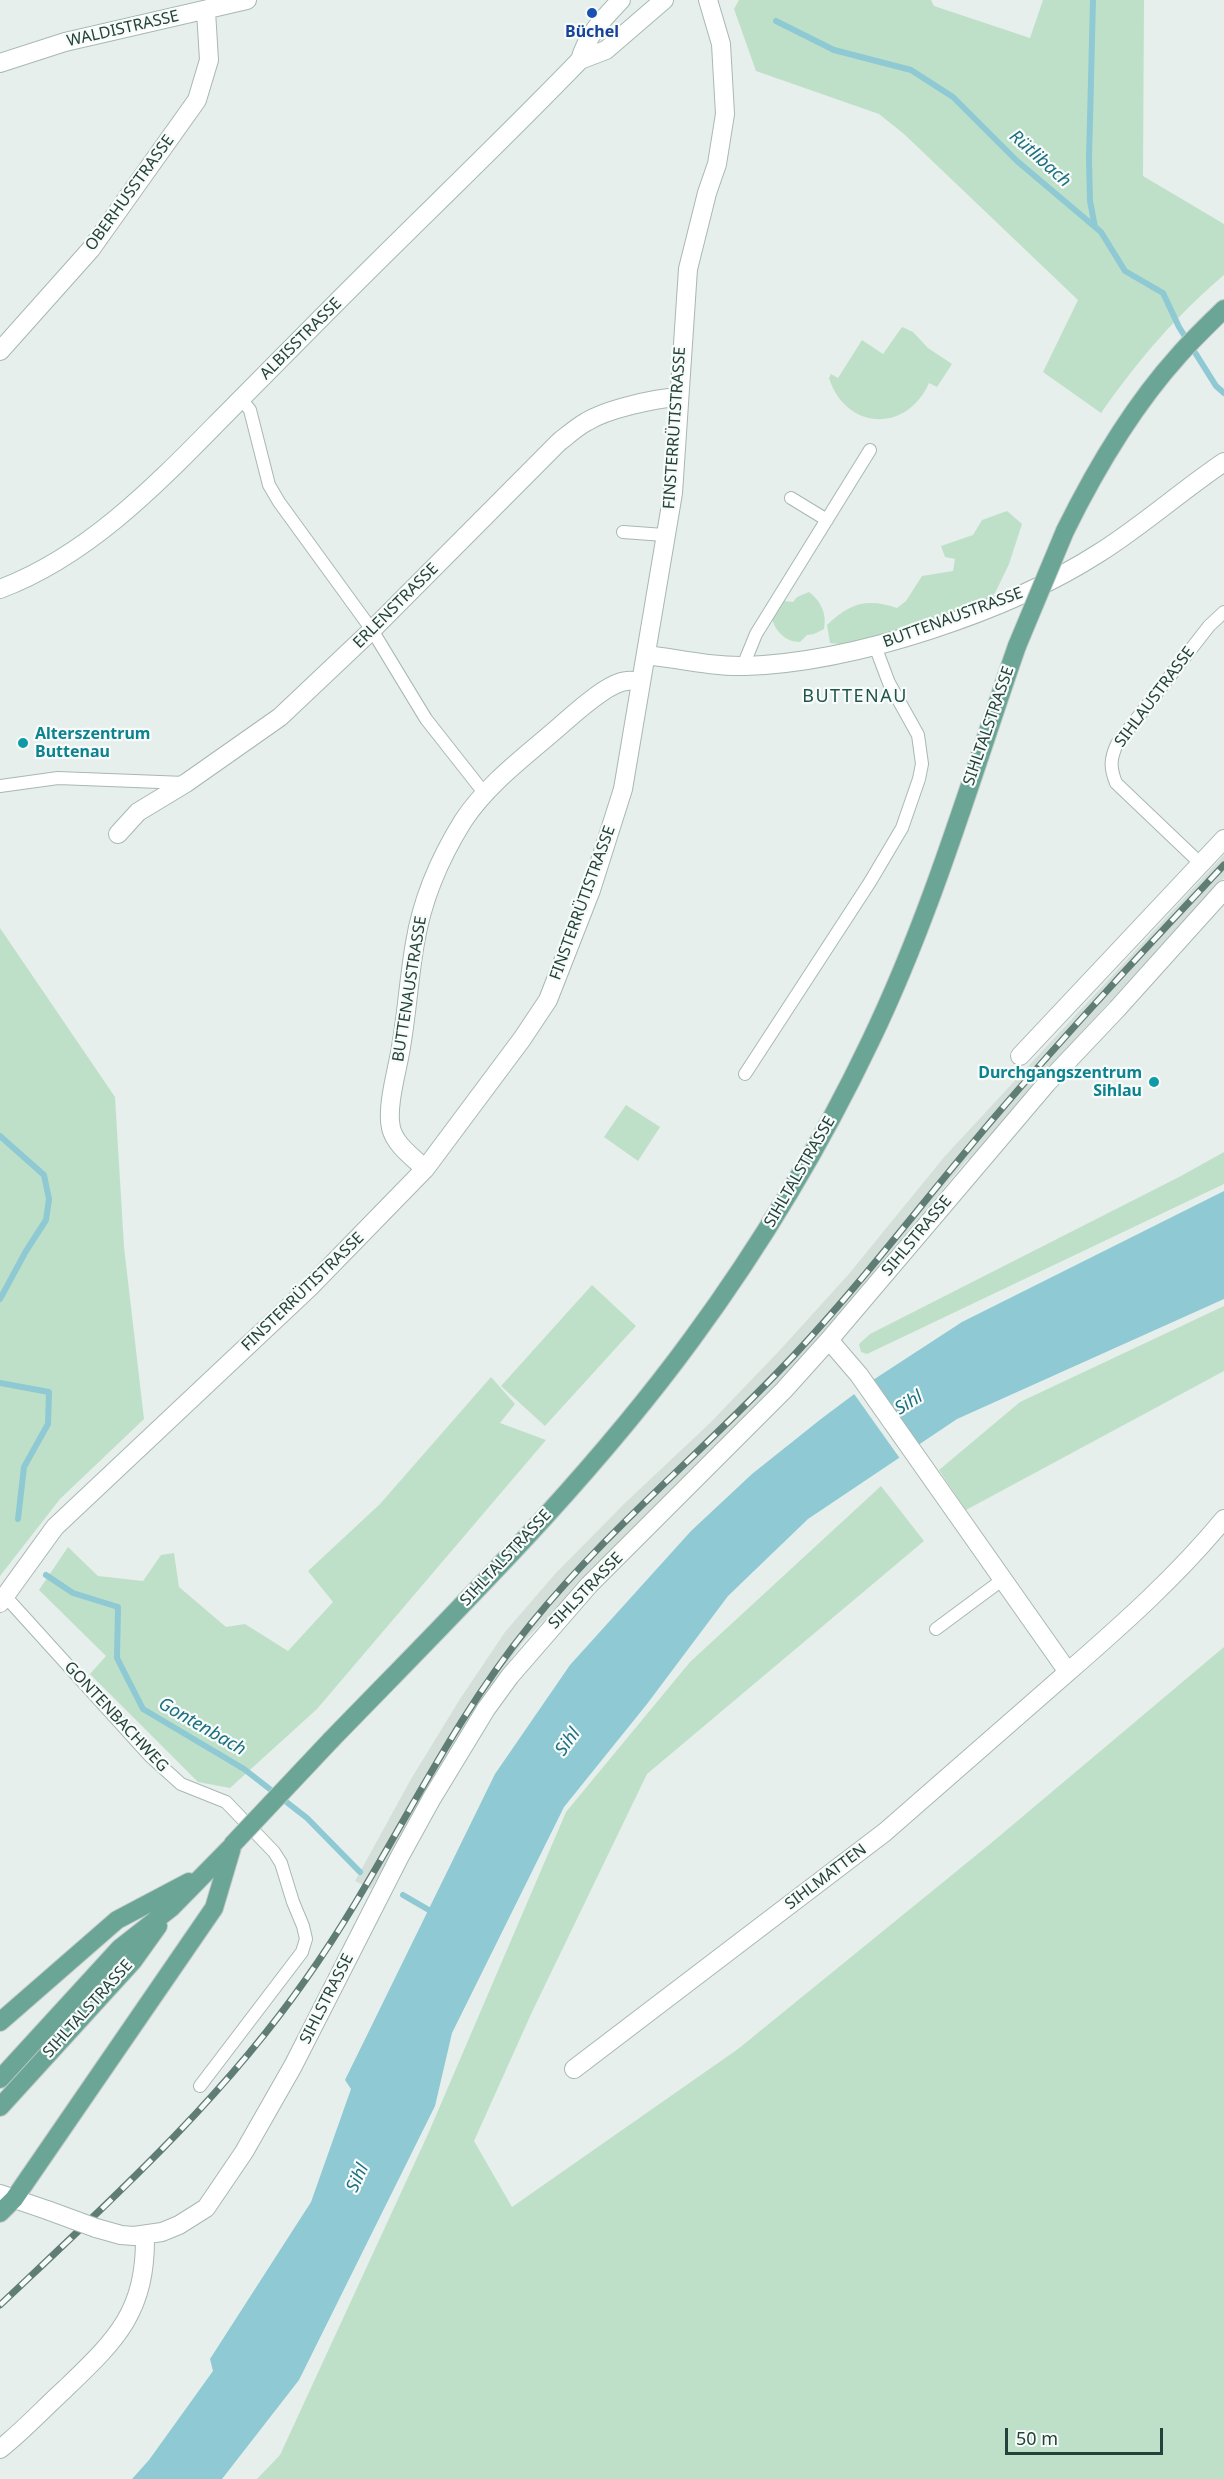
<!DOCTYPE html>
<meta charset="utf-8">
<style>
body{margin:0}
#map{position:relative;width:1224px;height:2479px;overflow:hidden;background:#e6efeb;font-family:"Noto Sans",sans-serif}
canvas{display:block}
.scale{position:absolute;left:1005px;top:2428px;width:158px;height:27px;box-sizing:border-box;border:3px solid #24423a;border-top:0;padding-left:8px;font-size:18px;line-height:21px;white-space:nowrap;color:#24423a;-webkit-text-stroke:4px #f7fbf9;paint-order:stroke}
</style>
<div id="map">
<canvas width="1224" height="2479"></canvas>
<div class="scale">50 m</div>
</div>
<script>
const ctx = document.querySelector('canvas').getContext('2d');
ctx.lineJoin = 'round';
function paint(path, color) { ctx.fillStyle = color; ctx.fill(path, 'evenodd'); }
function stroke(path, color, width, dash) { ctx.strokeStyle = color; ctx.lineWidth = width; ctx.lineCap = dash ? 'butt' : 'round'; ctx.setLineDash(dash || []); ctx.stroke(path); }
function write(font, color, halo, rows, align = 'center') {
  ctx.font = font + ' "Noto Sans",sans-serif'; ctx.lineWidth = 4.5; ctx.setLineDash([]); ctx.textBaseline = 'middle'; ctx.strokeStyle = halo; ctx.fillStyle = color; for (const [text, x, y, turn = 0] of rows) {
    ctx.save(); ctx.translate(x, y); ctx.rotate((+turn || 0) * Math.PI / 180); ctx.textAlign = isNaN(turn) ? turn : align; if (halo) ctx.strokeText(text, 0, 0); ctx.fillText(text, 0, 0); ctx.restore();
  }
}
paint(new Path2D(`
 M1224,855V878L1182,928H1177L1080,1034L973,1157L967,1160L830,1324L789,1371L522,1643L459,1735L371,1889L355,1881L411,1779L460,1699L505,1632L555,1574L625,1503L710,1423L780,1350L848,1275L945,1156Z`), '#d4dfda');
paint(new Path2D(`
 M739,0H931L934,6L1030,38L1043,0H1144L1143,176L1224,224V275C1174,318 1139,359 1101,413L1043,372L1078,300L904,134L879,114L756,71L734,9Z
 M902,327L913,332L928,348L952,364L937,387L929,383C907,433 846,431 829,378L831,374L838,378L862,340L883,354Z
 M1007,511L1022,524L1009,564L995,593L961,622L930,618L860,646L830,643L827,625C850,603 867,598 897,608L906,601L922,576L953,571L955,559L945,557L941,546L973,535L982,520Z
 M809,592C821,601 827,614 824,629L814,634L807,635L800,642C772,643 757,595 793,602L797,597Z
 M0,928L115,1097L124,1247L144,1419L60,1499L0,1576Z
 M626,1105L660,1127L638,1161L604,1137Z
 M1224,1152V1184L867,1354L861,1352L859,1344L870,1334L1181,1176Z
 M592,1285L636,1326L545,1426L501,1386Z
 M1224,1306V1371L966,1510L939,1470L1020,1402Z
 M491,1377L515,1404L500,1423L546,1440L317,1709L230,1788L198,1782L90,1674L106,1656L39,1590L68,1547L98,1576L143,1581L161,1555L174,1553L179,1587L226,1627L245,1624L288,1651L333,1602L308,1571L380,1504Z
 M881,1486L924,1541L647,1774L532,2012L474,2141L512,2207L738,2049L990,1844L1224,1647V2479H257L280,2455L428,2134L566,1812L690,1662Z`), '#bfe0c8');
paint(new Path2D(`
 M1224,1191V1299L957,1419L808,1519L728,1596L647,1704L564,1807L452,2033L435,2106L299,2380L222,2479H132L149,2460L213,2371L210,2359L311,2202L351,2089L345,2080L495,1774L570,1665L691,1531L752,1474L821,1419L873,1380L962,1322Z`), '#8ec9d4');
paint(new Path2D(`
 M872,1377L921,1447L901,1460L852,1391Z`), '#e6efeb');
stroke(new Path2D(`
 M1093,0L1089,159L1090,201L1095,227
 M776,21L834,50L911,70L953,97L1017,161L1101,232L1125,271L1163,293L1179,327L1216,386L1224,393
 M0,1136L44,1175L49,1199L46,1220L26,1251L0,1299
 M0,1383L49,1392L48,1424L24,1467L18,1519
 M46,1575L73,1593L118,1607L117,1658L143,1709L244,1769L307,1818L360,1872
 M403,1895L434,1913`), '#8ec9d4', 6);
const lane = new Path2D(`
 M241,399L250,410L269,485L279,502L372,630L426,719L485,794
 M791,498L827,520
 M623,532L664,535
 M743,666L756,634L870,450
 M0,786L58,778L185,783
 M1201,864L1116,783C1110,768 1110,759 1117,744L1209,626L1224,612
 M745,1074L870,882L902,828L919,779L922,764L918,735L889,683L875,646
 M5,1596L150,1756L181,1784L226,1802L274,1852L281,1863L293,1902L303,1926L306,1939L302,1952L200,2086
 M936,1629L1002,1580`);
const street = new Path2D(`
 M0,63L65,42L247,0
 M0,351L91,249L197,100L209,60L206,11
 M647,655C679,659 713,667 746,666C855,662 1007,612 1099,553C1142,526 1181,491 1224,462
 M118,834L138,812L186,783L280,717L372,630L559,442C568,435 577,427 586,422C607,409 653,399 678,397
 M1020,1056L1224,839
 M425,1169C413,1157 395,1145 391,1128C386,1106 398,1068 401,1047C407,1012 409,977 415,943C422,900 440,858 463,821C488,783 527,755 560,726C575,713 608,682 627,681C632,680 637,682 641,682
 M0,1603L55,1527L309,1288L425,1169L522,1039L548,1000L591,890L623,789L673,493L688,269L707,193L717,164L725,114L721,44L708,0
 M1068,1672C1123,1624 1177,1576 1224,1519
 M574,2069L885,1832L1068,1672L859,1375L829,1340
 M0,2194L47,2210
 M96,2228L121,2235L134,2236L162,2232L179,2225L206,2208L244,2152L293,2066L400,1856L432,1798L486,1709L510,1676L589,1585L784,1390L829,1340L1047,1083L1117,1009L1224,890
 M0,2449C23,2431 43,2409 65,2389C117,2339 146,2312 145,2235`);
const secondary = new Path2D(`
 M580,60C587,35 603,19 621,0
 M0,589C88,556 156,485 221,419C256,384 291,348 326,313C410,228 497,146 580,60L606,50L664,0`);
const primary = new Path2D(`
 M1065,531C1096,468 1132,407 1179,355C1193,339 1209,324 1224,309
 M331,1740C456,1611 586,1484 692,1339C761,1245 821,1145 871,1040C932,913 971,778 1017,646
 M0,2022L117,1920L189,1882
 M0,2079L120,1948L171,1908L230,1848
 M0,2107L133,1961L158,1926
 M0,2213L14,2199L214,1908L233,1844`);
stroke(lane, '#a8b8b2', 14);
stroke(street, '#a8b8b2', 20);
stroke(secondary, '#a4bbb3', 20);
stroke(primary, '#c2cac8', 20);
stroke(lane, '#fff', 12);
stroke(street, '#fff', 18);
stroke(secondary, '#fff', 18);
stroke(primary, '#6aa596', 18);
const rail = new Path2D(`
 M0,2305C109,2202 220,2102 306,1979C387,1865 441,1734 530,1625C610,1526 710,1446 797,1352C868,1276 931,1191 999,1112C1072,1027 1148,946 1224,865`);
stroke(rail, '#5f7d75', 7);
stroke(rail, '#f7fbf9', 4.5, [14]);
const streetBridge = new Path2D(`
 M47,2210L96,2228`);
const primaryBridge = new Path2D(`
 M1017,646L1065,531
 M233,1844L331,1740`);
stroke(streetBridge, '#a8b8b2', 20, []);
stroke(primaryBridge, '#c2cac8', 20, []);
stroke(streetBridge, '#fff', 18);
stroke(primaryBridge, '#6aa596', 18);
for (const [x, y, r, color] of [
 [592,13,6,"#1a4fb4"],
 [23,743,6,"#0f9aa8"],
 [1154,1082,6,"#0f9aa8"]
]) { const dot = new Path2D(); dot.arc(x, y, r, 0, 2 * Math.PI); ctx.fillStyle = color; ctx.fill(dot); stroke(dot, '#f7fbf9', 2); }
write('16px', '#24423a', '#f7fbf9', [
 ["WALDISTRASSE",123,29,-13],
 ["OBERHUSSTRASSE",130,193,-54],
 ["ALBISSTRASSE",301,339,-45],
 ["FINSTERRÜTISTRASSE",675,428,-86],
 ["ERLENSTRASSE",396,606,-45],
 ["BUTTENAUSTRASSE",953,618,-20],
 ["SIHLAUSTRASSE",1155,697,-53],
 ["SIHLTALSTRASSE",989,726,-71],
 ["FINSTERRÜTISTRASSE",583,903,-70],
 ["BUTTENAUSTRASSE",410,989,-81],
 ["SIHLTALSTRASSE",800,1172,-60],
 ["SIHLSTRASSE",917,1236,-50],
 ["FINSTERRÜTISTRASSE",303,1292,-44],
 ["SIHLTALSTRASSE",506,1558,-47],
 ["SIHLSTRASSE",586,1591,-46],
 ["GONTENBACHWEG",116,1717,47],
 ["SIHLMATTEN",826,1877,-37],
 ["SIHLSTRASSE",327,1999,-63],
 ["SIHLTALSTRASSE",88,2009,-48]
]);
write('bold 16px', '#164399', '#f7fbf9', [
 ["Büchel",592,32]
]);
write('bold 16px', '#0d838f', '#f7fbf9', [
 ["Alterszentrum",35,734],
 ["Buttenau",35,752],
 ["Durchgangszentrum",1142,1073,"right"],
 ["Sihlau",1142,1091,"right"]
], 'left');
write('italic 18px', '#1c6f80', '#f7fbf9', [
 ["Rütlibach",1040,159,42],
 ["Sihl",909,1403,-32],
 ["Gontenbach",202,1727,30],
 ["Sihl",568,1742,-54],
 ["Sihl",358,2178,-65]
]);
ctx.letterSpacing = '1.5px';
write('18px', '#1f5548', '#f7fbf9', [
 ["BUTTENAU",855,697]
]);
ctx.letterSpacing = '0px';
</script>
